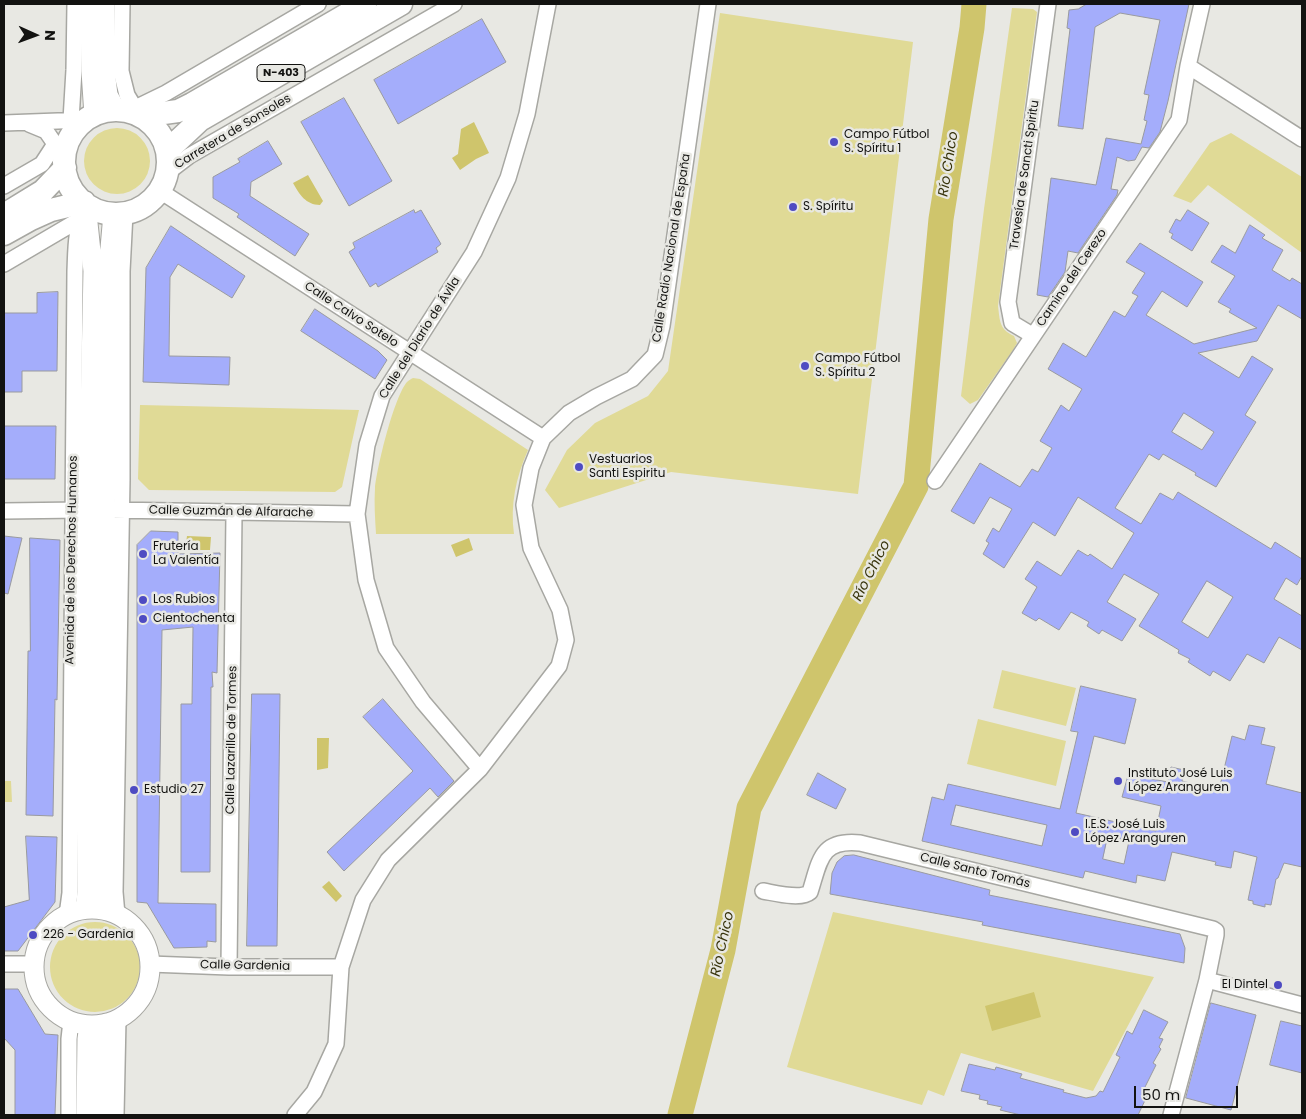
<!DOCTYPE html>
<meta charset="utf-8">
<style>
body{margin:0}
#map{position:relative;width:1306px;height:1119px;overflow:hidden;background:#e8e8e3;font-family:Poppins,sans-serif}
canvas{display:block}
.frame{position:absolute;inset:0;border:5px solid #131311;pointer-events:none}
.north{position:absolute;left:10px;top:10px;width:50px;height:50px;-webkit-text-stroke:4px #e8e8e3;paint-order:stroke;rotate:92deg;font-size:14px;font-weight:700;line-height:20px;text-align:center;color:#131311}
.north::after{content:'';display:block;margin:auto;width:18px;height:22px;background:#131311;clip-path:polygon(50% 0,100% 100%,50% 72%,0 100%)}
.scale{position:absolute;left:1134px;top:1086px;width:104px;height:22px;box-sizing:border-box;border:2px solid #131311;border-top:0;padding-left:6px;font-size:15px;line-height:18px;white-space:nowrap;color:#131311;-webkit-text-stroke:4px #e8e8e3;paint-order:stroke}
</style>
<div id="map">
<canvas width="1306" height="1119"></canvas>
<div class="frame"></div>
<div class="north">N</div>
<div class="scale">50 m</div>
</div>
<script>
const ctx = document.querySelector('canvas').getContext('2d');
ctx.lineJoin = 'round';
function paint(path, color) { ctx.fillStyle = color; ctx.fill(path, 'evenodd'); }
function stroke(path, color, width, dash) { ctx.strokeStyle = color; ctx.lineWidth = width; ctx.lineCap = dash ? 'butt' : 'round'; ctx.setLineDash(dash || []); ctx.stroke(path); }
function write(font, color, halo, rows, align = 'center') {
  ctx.font = font + ' Poppins,sans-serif'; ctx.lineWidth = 5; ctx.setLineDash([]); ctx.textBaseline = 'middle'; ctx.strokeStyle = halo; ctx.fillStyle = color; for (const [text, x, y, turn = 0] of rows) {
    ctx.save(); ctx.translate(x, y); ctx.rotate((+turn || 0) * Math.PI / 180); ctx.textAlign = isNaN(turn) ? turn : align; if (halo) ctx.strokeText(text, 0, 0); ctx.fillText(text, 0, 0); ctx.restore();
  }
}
paint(new Path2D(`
 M1012,8L1033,9L1037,12L998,306C1000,321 999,329 1014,336L1017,343L1013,350L978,400L970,404L961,396L984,209Z
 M720,13L913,42L858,494L671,472L559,508L545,490L567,450L595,423L648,396L668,371Z
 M84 161a33 33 0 1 1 66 0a33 33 0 1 1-66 0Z
 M1231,133L1302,177V253L1208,185L1191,203L1173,196L1210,143Z
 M413,378L420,379L528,450C516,477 510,505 514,534H376C375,518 374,503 375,488C377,467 394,397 407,382C409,380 411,379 413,378Z
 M140,405L359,410L342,487L335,492L149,490L138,479Z
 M1002,670L1076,688L1066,726L993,708Z
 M978,719L1066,741L1056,786L967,764Z
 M4,781H11L12,802H4Z
 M833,912L1154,977L1093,1091L961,1053L944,1096L928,1090L922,1105L787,1067Z
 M50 967a45 45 0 1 1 90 0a45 45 0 1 1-90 0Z`), '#e0da96');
paint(new Path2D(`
 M474,122L489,153L476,159L460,170L452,158L458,154L461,129Z
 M308,175L323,201L320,205C306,205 299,194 293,183Z
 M187,536L211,537L210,550H185Z
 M469,538L473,550L456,557L451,545Z
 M317,738H329L328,768L317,770Z
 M329,881L342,896L336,902L322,887Z
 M1034,992L1041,1017L992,1031L985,1006Z`), '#cfc56c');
stroke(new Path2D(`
 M680,1115L723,950L749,808L916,486L941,219L972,28L974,4`), '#cfc56c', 25);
const building = new Path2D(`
 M1087,4H1189L1168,101L1160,132L1149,148L1142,147L1135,160L1128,161L1117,157L1111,189L1118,190L1117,195L1078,253L1068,251L1065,272L1048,297L1037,295L1051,178L1096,185L1106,138L1141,144L1147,121L1144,120L1149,95L1144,94L1160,20L1120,13L1095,27L1083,129L1058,126L1070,29L1067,28L1069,10L1078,9Z
 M482,19L506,62L398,124L374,80Z
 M344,98L392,181L349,206L301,122Z
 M268,141L282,164L251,182L250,196L309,234L295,256L237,217L239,214L213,198V177L240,162L238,159Z
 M414,210L415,213L421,210L441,244L436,248L438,252L378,287L376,283L370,287L349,252L355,248L353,243Z
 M1188,210L1209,223L1192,251L1171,238L1173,234L1169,232L1176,219L1180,221Z
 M1250,225L1265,235L1262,238L1283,250L1272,270L1290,281L1292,278L1302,284V319L1278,305L1257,341L1198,353L1239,378L1252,356L1273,369L1245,415L1256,422L1216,487L1195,475L1196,473L1163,454L1159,460L1149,454L1115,508L1141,524L1160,493L1173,500L1178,492L1271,549L1275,542L1302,559V576L1297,585L1286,578L1274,599L1302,616V650L1279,637L1264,663L1247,654L1230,681L1213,671L1210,676L1188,662L1190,659L1178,653L1179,650L1139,626L1159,594L1124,574L1107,602L1136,619L1122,641L1102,630L1099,634L1087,626L1089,622L1071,612L1059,630L1039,618L1036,621L1022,613L1037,587L1025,579L1037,561L1061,576L1078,550L1088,556L1090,554L1112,569L1134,533L1078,497L1055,536L1033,522L1004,568L983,554L989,543L986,541L993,528L999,532L1012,509L990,497L974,524L951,511L980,463L1020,487L1032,469L1038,472L1052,448L1040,441L1061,405L1069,411L1082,389L1048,369L1063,343L1086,357L1114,311L1125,317L1138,296L1132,293L1145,273L1126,262L1140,243L1203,282L1187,307L1162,291L1146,315L1194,344L1257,328L1229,312L1231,309L1218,302L1235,276L1211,262L1222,245L1235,253ZM1184,413L1214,432L1202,450L1172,432ZM1207,581L1233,597L1208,638L1182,622Z
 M171,226L245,276L232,298L178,264L170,277L169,356L230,357L229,385L143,382L146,268Z
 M58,292L57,371H22V392H4V313H37V293Z
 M315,309L378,351L387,360L375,379L301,331Z
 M4,426H56L55,479H4Z
 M151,531L178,532V554L220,553L217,673L212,672L213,687H211L210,872H181V704H192L193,627L162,630L158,903L216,904V942L207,941V947L174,948L147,903L137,902V545Z
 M4,536L22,538L8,594L4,593Z
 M30,538L60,540L57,700L55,699L53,816L26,815L28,651H30Z
 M1081,686L1136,699L1125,744L1094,736L1076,813L1156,831L1161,806L1122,797L1129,772L1141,774V777L1168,782L1171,767L1184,770L1182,781L1219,790L1232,736L1245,740L1249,725L1265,728L1261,744L1275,747L1266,784L1302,793V867L1284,863L1278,878L1276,879L1271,905L1265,904V907L1253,904V901L1248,900L1257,857L1234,851L1231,868L1215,865L1216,862L1172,852L1165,881L1137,875L1136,883L1085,871L1083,878L922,841L932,797L944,800L948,784L1060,809L1078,732L1071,731ZM956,805L1047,825L1042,846L951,825ZM1108,836L1129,841L1124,864L1103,859Z
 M252,694H280L277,946H247Z
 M383,699L454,781L438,797L430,788L344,871L327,852L413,771L363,717Z
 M818,773L846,789L836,809L807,795Z
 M26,836L57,837L55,902L18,951H4V907L29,900Z
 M854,855L990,890L989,895L1180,934L1185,948L1184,963L982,925L983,922L830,894L832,873L837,862L844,856Z
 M4,989H18L45,1034L58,1035L55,1115H15V1050L4,1038Z
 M1211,1003L1256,1015L1231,1110L1186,1098Z
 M1144,1010L1168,1022L1159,1038L1163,1039L1159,1047L1161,1049L1153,1063L1156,1065L1144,1089L1149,1092L1138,1115H1021L1000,1110L1002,1107L987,1104L988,1101L979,1099L980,1095L961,1091L969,1064L995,1070L996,1067L1022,1074L1020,1078L1064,1090L1063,1092L1086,1098L1096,1096L1100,1091L1103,1092L1120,1057L1116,1055L1127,1031L1132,1034Z
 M1281,1021L1302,1026V1073L1270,1065Z`);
paint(building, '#a4adfb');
stroke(building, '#999a9f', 1);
const minor = new Path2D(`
 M75,4L74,70L71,120L75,130
 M122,4L121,71L127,95L139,115
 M1188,66L1302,139
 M129,111L166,93L318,4
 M4,123L85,120
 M29,124L46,131L55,144L66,152
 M168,172L189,156L454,4
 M4,186L42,164L55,144
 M160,191L543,438
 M4,264L84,217
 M1032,335L1012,323L1008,302L1048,4
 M935,481L1179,120L1188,66L1202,4
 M111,510L357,514
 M4,511L81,510
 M480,769L423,702L386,648L366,580L357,514L367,445L382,396L474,252L508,178L527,114L548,4
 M763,891C775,893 801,900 810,892C820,861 820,839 860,843L1213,929L1216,931V935L1207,980L1171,1115
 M67,915L70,893L75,271C76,249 75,228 86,208
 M117,915L115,892L122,479V271L125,213
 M4,964H34
 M150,964L229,967H341
 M229,967L234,513
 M1207,980L1302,1005
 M69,1115V1039L71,1021
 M116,1115L118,1019
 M295,1115L314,1092L336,1044L341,967L363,900L388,860L480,769L559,666L566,640L560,610L531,548L524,505L531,468L543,438L569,413L596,397L632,379L655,355L662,326L708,4`);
const major = new Path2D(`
 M90,4L91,71L94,115
 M105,4V71L108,95L116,110
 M85,909L87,893L88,510L93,271L86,204
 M34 967a58 58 0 1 1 116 0a58 58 0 1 1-116 0Z
 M104,910L101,893L108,271L113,214
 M86,1115L87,1039L89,1025
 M103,1115L106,1023`);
const highway = new Path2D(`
 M64 162a52 52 0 1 1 104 0a52 52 0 1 1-104 0Z
 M142,116L178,111L192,104L365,4
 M167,151L200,120L401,4
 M4,215L43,191L65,168
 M4,234L31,219L51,210L84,202`);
stroke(minor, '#a7a7a2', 18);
stroke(major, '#a7a7a2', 21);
stroke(highway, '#a7a7a2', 25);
stroke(minor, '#fff', 15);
stroke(major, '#fff', 19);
stroke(highway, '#fff', 22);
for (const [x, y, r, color] of [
 [834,142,5,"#4e4bc2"],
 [793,207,5,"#4e4bc2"],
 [805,366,5,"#4e4bc2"],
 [579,467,5,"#4e4bc2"],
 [143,554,5,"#4e4bc2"],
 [143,600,5,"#4e4bc2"],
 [143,619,5,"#4e4bc2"],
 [1118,781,5,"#4e4bc2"],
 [134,790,5,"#4e4bc2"],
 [1075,832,5,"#4e4bc2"],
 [33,935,5,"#4e4bc2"],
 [1278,985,5,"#4e4bc2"]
]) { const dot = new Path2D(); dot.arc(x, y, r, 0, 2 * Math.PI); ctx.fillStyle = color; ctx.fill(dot); stroke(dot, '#e8e8e3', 2); }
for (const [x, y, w] of [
 [281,73,48]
]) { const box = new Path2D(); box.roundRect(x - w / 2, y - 8.5, w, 17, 4); ctx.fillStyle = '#e8e8e3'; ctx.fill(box); stroke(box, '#131311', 1); }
write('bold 11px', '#131311', null, [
 ["N-403",281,73]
]);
write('12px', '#131311', '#e8e8e3', [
 ["Carretera de Sonsoles",233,132,-31],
 ["Travesía de Sancti Spiritu",1025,175,-82],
 ["Calle Radio Nacional de España",672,248,-81],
 ["Camino del Cerezo",1072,278,-56],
 ["Calle Calvo Sotelo",351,315,33],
 ["Calle del Diario de Ávila",420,338,-58],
 ["Calle Guzmán de Alfarache",231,512,1],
 ["Avenida de los Derechos Humanos",72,560,-89],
 ["Calle Lazarillo de Tormes",232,740,-89],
 ["Calle Santo Tomás",975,871,14],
 ["Calle Gardenia",245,966,1]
]);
write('12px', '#131311', '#e8e8e3', [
 ["Campo Fútbol",844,135],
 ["S. Spíritu 1",844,149],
 ["S. Spíritu",803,207],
 ["Campo Fútbol",815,359],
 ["S. Spíritu 2",815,373],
 ["Vestuarios",589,460],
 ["Santi Espiritu",589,474],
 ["Frutería",153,547],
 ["La Valentía",153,561],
 ["Los Rubios",153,600],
 ["Cientochenta",153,619],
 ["Instituto José Luis",1128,774],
 ["López Aranguren",1128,788],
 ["Estudio 27",144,790],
 ["I.E.S. José Luis",1085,825],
 ["López Aranguren",1085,839],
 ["226 - Gardenia",43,935],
 ["El Dintel",1268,985,"right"]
], 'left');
write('italic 14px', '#38340c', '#e8e8e3', [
 ["Río Chico",949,164,-81],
 ["Río Chico",872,571,-63],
 ["Río Chico",723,944,-78]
]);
</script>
